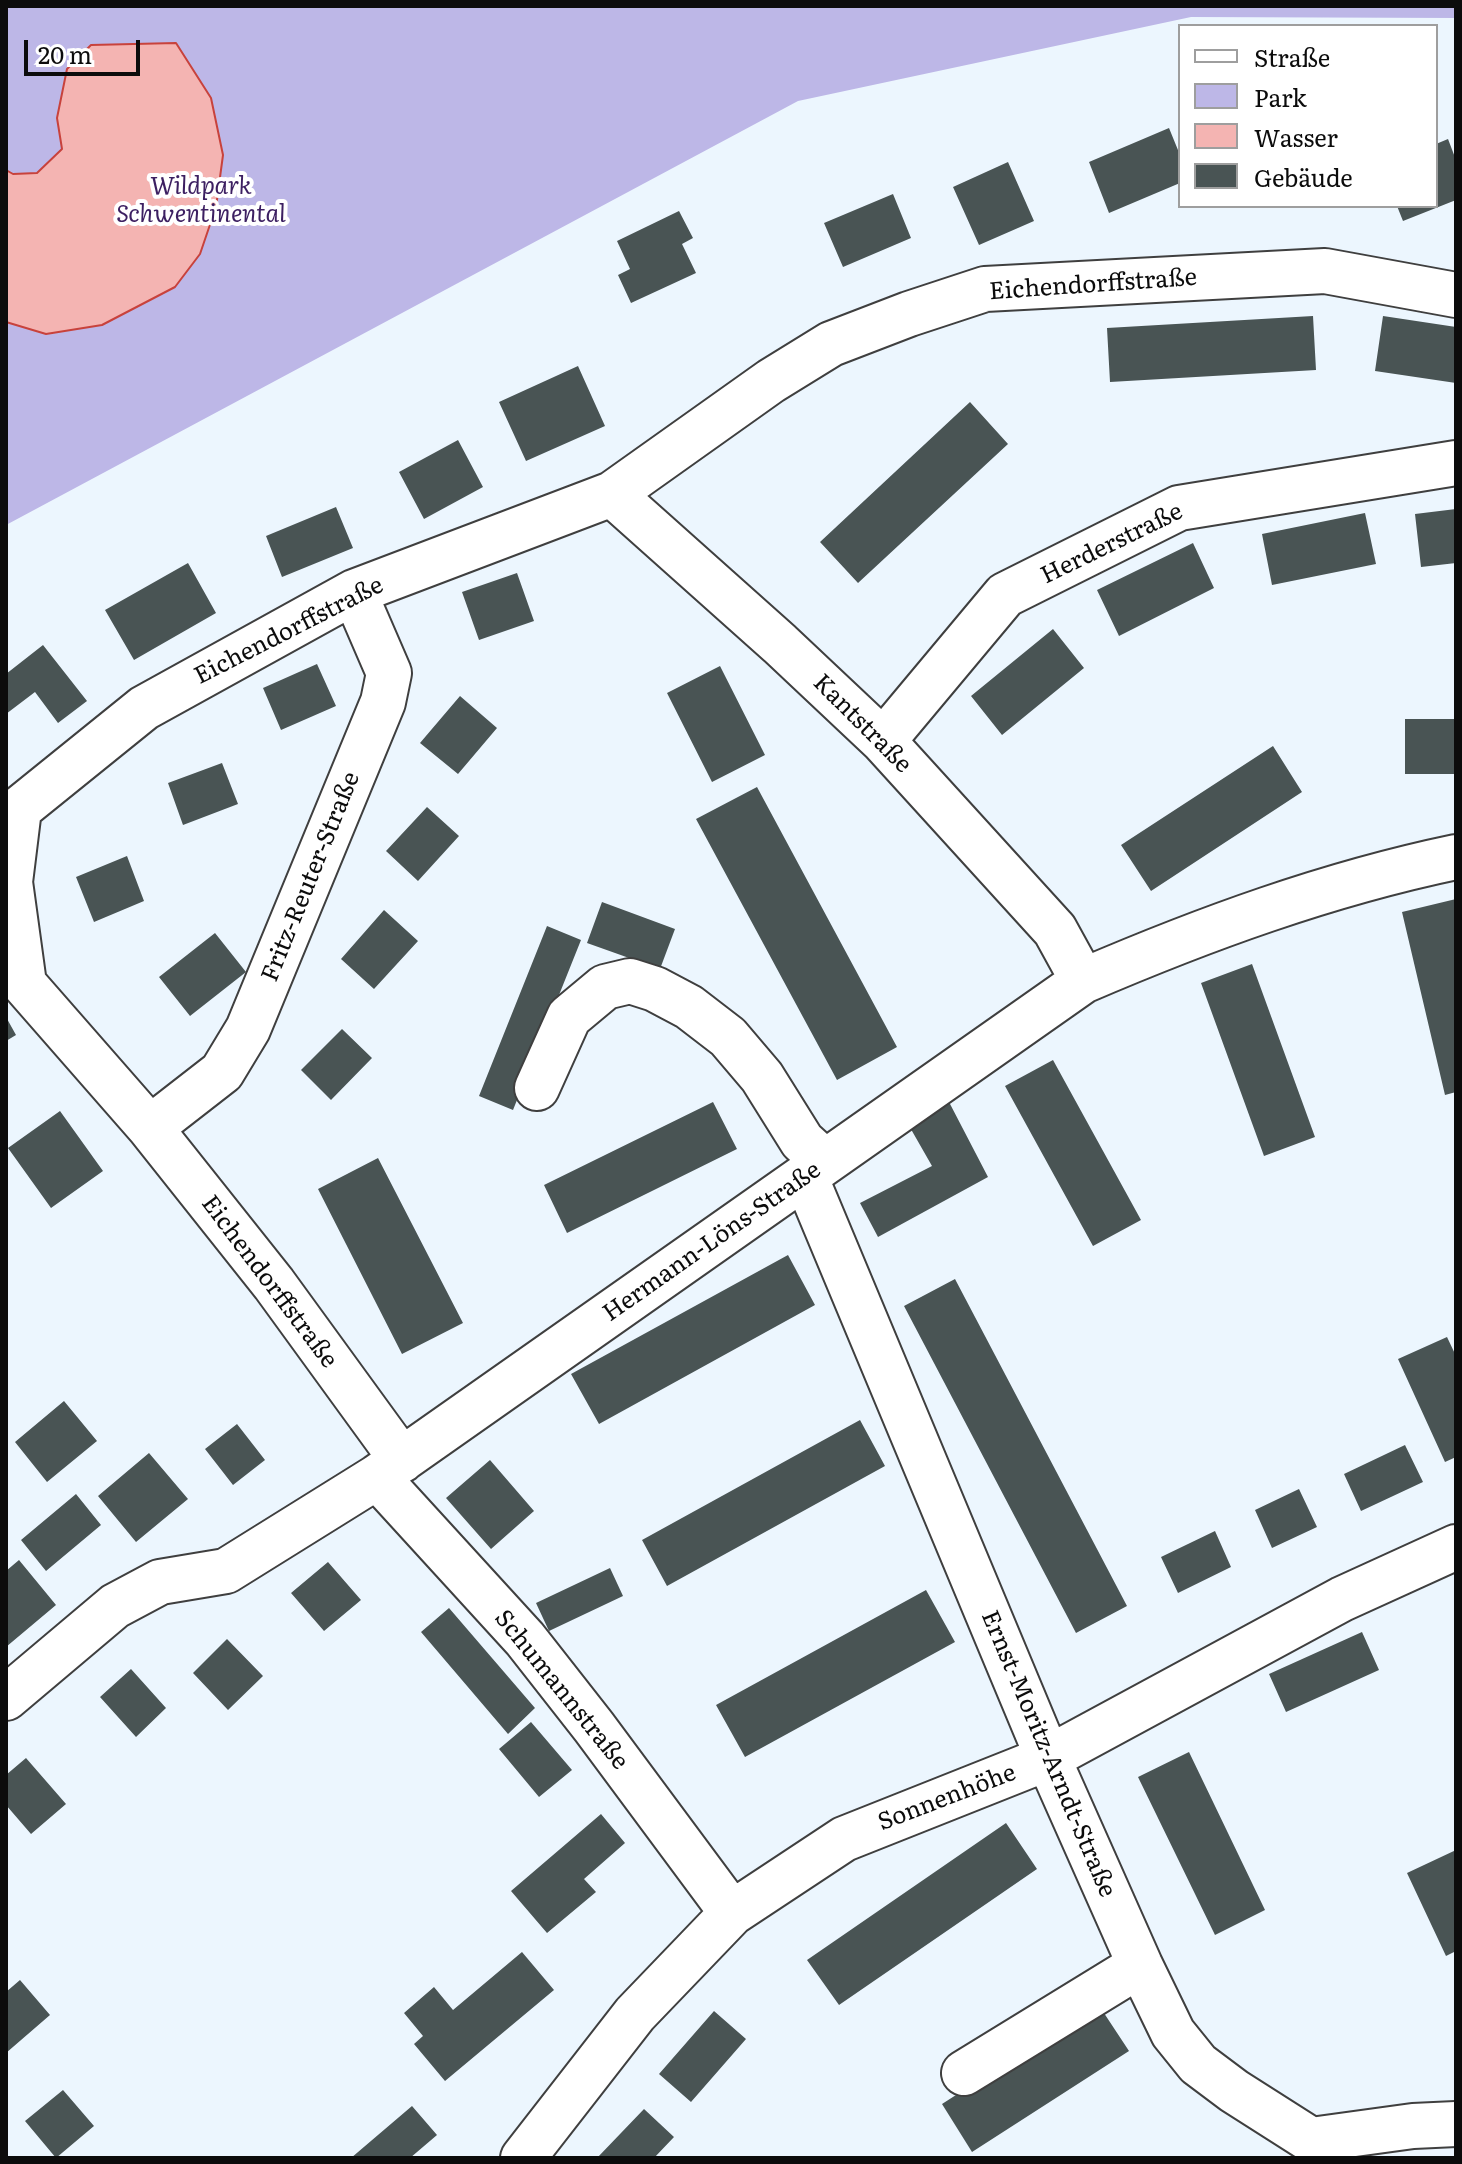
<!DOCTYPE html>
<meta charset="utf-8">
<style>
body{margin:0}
#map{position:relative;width:1462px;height:2164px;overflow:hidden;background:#ecf6fe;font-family:Literata,serif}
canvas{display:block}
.frame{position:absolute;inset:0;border:8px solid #0c0c0c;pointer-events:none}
.legend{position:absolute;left:1178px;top:24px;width:260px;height:184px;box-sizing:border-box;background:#fff;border:2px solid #9e9e9e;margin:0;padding:10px 14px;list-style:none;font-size:24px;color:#0c0c0c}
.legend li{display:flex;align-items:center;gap:16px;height:40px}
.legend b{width:40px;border:2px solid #9e9e9e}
.scale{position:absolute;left:24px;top:40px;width:116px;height:36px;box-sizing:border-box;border:4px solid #0c0c0c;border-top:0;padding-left:10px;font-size:24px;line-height:28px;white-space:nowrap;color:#0c0c0c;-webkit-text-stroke:6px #fff;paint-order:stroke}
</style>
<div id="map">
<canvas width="1462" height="2164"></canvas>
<div class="frame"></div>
<ul class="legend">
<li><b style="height:10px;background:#fff"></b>Straße</li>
<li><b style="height:22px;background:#bdb7e7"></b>Park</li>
<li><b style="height:22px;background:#f4b4b2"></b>Wasser</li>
<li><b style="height:22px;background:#495454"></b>Gebäude</li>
</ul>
<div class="scale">20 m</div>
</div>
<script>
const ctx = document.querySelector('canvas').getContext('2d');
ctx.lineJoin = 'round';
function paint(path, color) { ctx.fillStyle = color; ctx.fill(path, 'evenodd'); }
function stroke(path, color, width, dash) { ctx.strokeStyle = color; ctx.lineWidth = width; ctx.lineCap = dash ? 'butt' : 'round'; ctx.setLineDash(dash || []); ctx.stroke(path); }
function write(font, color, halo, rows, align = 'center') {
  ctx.font = font + ' Literata,serif'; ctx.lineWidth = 8; ctx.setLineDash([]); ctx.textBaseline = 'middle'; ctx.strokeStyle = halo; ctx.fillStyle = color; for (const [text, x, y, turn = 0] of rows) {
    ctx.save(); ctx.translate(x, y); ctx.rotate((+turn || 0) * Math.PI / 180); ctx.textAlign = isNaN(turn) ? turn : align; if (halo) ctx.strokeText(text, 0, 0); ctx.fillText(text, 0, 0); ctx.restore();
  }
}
paint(new Path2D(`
 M6,6H1456V18L1191,17L798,101L6,525Z`), '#bdb7e7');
const water = new Path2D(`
 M176,43L211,98L223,155L216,207L200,254L175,287L102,325L46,334L6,322V170L13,174L37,173L62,149L57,118L67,69L91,45Z`);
paint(water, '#f4b4b2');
stroke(water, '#c8423c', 2);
paint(new Path2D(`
 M1169,128L1180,155V183L1109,213L1089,162Z
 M1448,139L1456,160V200L1403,221L1397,206H1436V144Z
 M1008,162L1034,221L979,245L953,187Z
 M893,194L911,238L843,267L824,223Z
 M679,211L693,238L682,244L696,273L631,303L618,275L630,269L617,241Z
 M1313,316L1316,370L1110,382L1107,328Z
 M1383,316L1456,327V383L1375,371Z
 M578,366L605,426L526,461L499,402Z
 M970,402L1008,444L858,583L820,542Z
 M458,440L483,487L424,519L399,472Z
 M336,507L353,548L282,577L266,536Z
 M1456,509V563L1421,567L1415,514Z
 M1365,513L1376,564L1272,585L1262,534Z
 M1193,543L1214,588L1119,636L1097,590Z
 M188,563L216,613L134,660L105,610Z
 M517,573L534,621L479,640L462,592Z
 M1053,629L1084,668L1002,735L971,696Z
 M43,645L87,701L58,723L35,692L6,714V674Z
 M317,664L336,706L281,730L263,688Z
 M720,666L765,755L712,782L667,693Z
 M460,696L497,728L458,774L420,743Z
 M1405,719H1456V774H1405Z
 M1273,746L1302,792L1151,891L1121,845Z
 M222,763L238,804L183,825L168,783Z
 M757,787L897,1047L837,1080L696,819Z
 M427,807L459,836L418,881L386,851Z
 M127,856L144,901L94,922L76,877Z
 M1456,899V1092L1445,1095L1402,912Z
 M602,902L675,929L660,969L587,943Z
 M384,910L418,941L374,989L341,959Z
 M547,926L581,940L513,1110L479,1096Z
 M215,933L246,972L190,1016L159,977Z
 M1252,964L1315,1137L1264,1156L1201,983Z
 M6,1017L16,1035L6,1041Z
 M342,1029L372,1058L331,1100L301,1070Z
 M1053,1060L1141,1220L1093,1246L1005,1086Z
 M713,1102L737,1149L567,1233L544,1185Z
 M949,1102L988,1177L878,1237L860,1203L932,1166L908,1124Z
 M60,1111L103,1171L51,1208L8,1148Z
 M378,1158L463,1323L402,1354L318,1189Z
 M788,1255L815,1305L599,1424L571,1374Z
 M955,1279L1127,1606L1076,1633L904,1306Z
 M1447,1337L1456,1356V1457L1445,1462L1398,1359Z
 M64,1401L97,1441L47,1482L15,1442Z
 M860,1420L885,1466L667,1586L642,1540Z
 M237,1424L265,1460L233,1485L205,1449Z
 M1405,1445L1423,1482L1361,1511L1344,1474Z
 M149,1453L188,1499L136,1542L98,1496Z
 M490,1460L534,1511L491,1549L446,1498Z
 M1299,1489L1317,1527L1272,1548L1255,1510Z
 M76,1494L101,1525L46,1571L21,1540Z
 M1215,1531L1231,1567L1178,1593L1161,1557Z
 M19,1560L56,1605L6,1647V1571Z
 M328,1562L361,1600L324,1631L291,1593Z
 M610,1568L623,1596L549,1631L536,1603Z
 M926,1590L955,1642L745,1757L716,1705Z
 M449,1608L535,1708L508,1734L421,1632Z
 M1362,1632L1379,1670L1286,1712L1269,1674Z
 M227,1639L263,1676L228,1710L193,1673Z
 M131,1669L166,1708L136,1737L100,1697Z
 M531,1722L572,1770L539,1797L499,1749Z
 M1189,1752L1265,1910L1215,1935L1138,1777Z
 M26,1758L66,1804L31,1834L6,1805V1775Z
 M601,1814L625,1843L584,1879L596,1892L547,1933L511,1891Z
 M1006,1823L1037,1869L839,2005L807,1960Z
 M1456,1850V1951L1446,1956L1407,1873Z
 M522,1952L554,1990L445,2081L414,2044L423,2036L404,2013L434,1987L453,2010Z
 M20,1980L50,2015L6,2053V1992Z
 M1098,2004L1129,2051L972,2152L942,2104Z
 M714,2011L746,2039L691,2102L659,2074Z
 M63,2090L94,2126L56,2158L25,2121Z
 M412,2106L437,2135L410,2158H351Z
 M644,2109L674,2137L654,2158H597Z`), '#495454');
const minor = new Path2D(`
 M612,494L780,644L883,741L1055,930L1083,981
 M883,741L1005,595L1179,508L1456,463
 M537,1088L569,1017L605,987L630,981L655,989L689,1007L728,1037L762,1077L802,1141L825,1162
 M150,1128L222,1072L248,1029L383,702L389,673L354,592
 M805,1176L1048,1758L1140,1965L1173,2033L1198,2064L1234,2091L1311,2140L1413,2126L1456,2124
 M402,1460L274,1284L150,1128L24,984L10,882L19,809L144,708L354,592L612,494L771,381L831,344L909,314L985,289L1325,271L1456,295
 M377,1477L525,1639L594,1727L732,1913
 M6,1698L115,1606L160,1582L226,1571L377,1477L1083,981C1204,929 1327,884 1456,857
 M964,2073L1140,1965
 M523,2158L635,2014L732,1913L844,1839L1048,1758L1342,1599L1456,1547`);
stroke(minor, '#3f3f3f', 48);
stroke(minor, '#fff', 44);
write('italic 24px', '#3c1f61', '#fff', [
 ["Wildpark",201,187],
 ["Schwentinental",201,215]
]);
write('24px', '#0c0c0c', '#fff', [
 ["Eichendorffstraße",1093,285,-4],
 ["Herderstraße",1112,544,-26],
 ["Eichendorffstraße",289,631,-27],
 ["Kantstraße",862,724,45],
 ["Fritz-Reuter-Straße",311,877,-68],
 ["Hermann-Löns-Straße",712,1242,-35],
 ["Eichendorffstraße",269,1282,53],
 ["Schumannstraße",561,1690,51],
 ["Ernst-Moritz-Arndt-Straße",1048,1754,67],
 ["Sonnenhöhe",947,1798,-21]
]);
</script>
